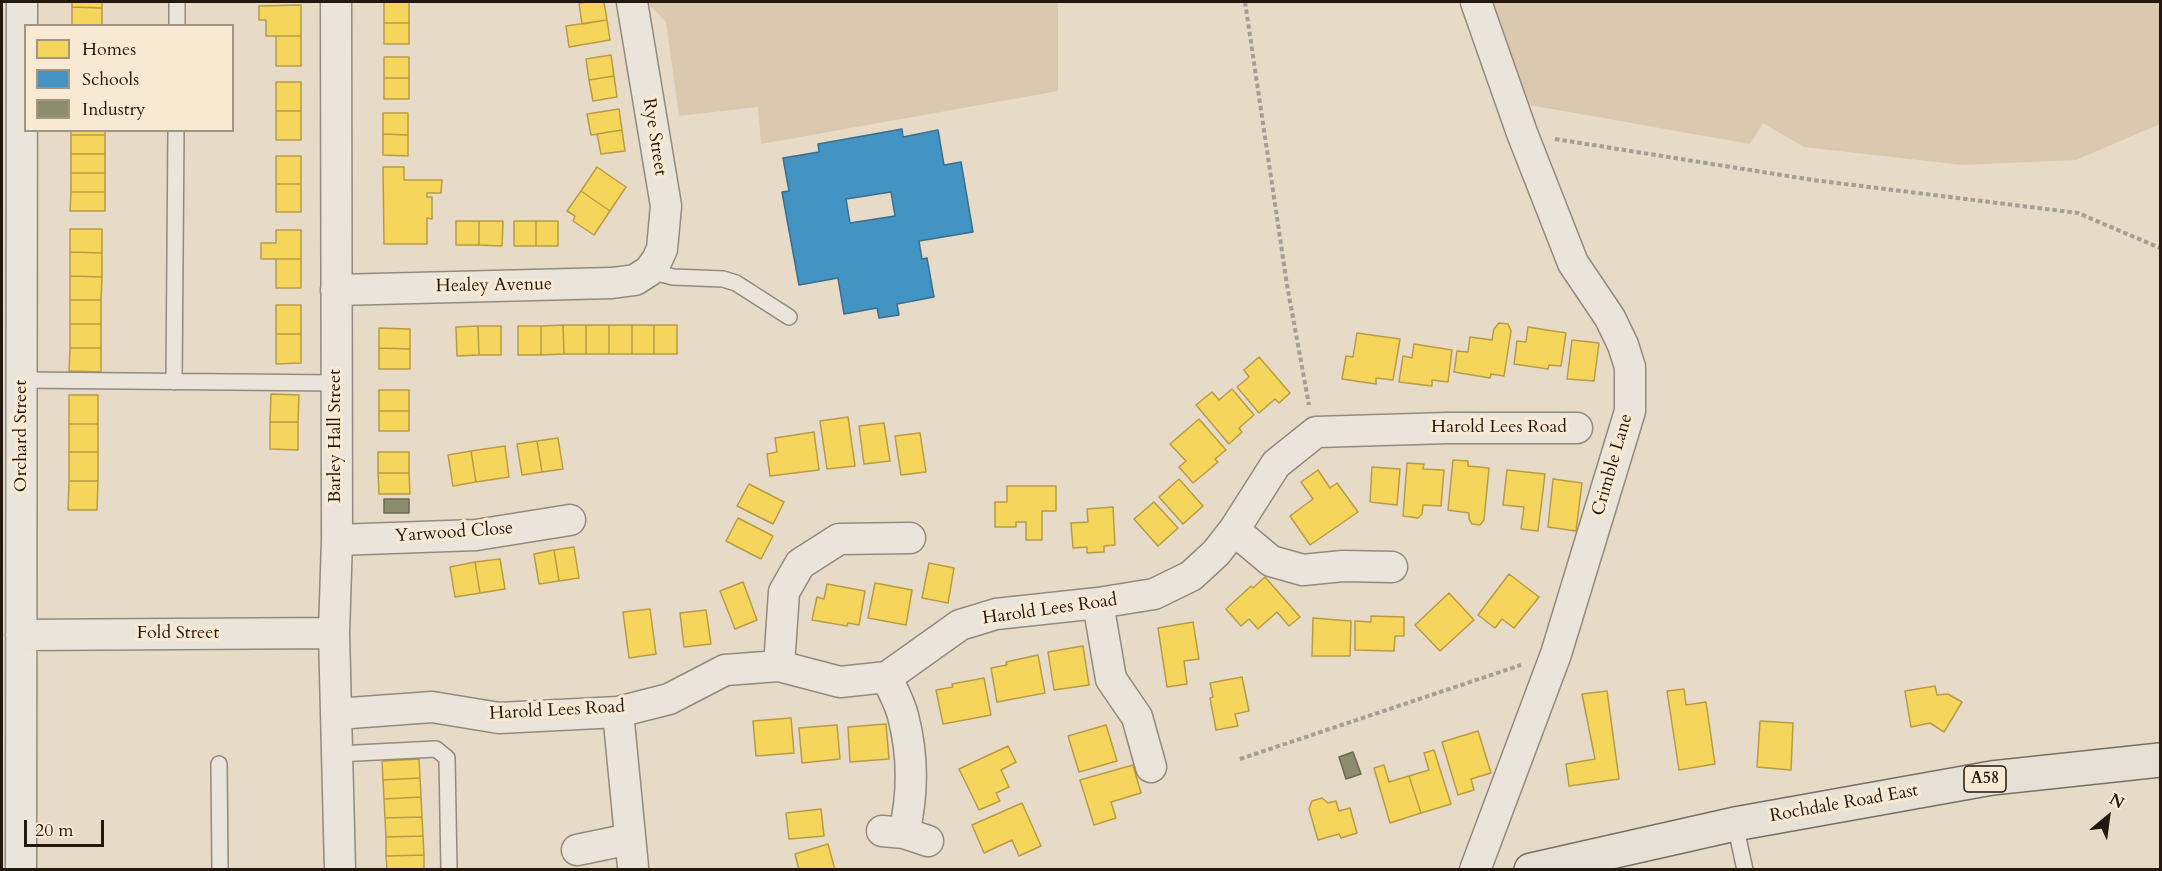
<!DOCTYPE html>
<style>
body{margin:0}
#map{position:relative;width:2162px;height:871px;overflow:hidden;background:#e7dac6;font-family:Cardo,serif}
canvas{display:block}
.frame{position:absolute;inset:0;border:3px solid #23170e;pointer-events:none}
.legend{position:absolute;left:24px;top:24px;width:210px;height:108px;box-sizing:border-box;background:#f8e9d2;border:2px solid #a39584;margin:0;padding:8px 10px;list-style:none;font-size:18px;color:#23170e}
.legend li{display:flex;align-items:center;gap:12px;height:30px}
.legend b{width:30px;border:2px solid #a39584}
.north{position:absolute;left:2078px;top:787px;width:60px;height:60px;-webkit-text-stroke:4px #f8e9d2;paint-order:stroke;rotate:29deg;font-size:16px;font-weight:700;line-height:24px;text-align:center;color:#23170e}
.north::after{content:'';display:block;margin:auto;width:21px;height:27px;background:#23170e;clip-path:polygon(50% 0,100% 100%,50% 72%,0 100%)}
.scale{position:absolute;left:24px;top:820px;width:80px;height:27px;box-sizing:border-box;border:3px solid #23170e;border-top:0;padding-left:8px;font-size:18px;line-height:21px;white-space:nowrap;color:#23170e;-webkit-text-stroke:4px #f8e9d2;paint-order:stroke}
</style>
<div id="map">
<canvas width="2162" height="871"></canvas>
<div class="frame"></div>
<ul class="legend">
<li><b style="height:16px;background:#f6d55c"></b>Homes</li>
<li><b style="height:16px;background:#4393c3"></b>Schools</li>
<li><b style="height:16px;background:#8c8c6e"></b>Industry</li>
</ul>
<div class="north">N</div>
<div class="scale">20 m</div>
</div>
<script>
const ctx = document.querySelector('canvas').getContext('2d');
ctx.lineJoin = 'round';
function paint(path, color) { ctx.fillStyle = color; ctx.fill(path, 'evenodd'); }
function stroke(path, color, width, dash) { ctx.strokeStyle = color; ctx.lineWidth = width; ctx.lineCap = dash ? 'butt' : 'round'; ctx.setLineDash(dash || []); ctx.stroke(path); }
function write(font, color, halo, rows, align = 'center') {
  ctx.font = font + ' Cardo,serif'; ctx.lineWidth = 6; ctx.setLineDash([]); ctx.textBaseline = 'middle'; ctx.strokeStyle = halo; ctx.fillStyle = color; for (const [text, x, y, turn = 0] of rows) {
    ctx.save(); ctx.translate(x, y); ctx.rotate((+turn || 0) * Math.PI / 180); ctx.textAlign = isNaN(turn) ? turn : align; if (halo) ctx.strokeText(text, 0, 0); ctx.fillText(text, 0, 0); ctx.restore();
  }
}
paint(new Path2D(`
 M647,2H1058V91L761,144L758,107L679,116L666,22Z
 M1490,2H2160V124L2076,160L1962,165L1804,147L1763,123L1750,144L1524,104Z`), '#dac9af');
const homes = new Path2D(`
 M72,2H102V8L72,7Z
 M384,2H409V23H384Z
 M588,2H604L607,20L582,24L579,3Z
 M301,5V36H266V20H259V6Z
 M72,7L102,8V26H72Z
 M607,20L610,40L569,47L566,26Z
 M384,23H409V44H384Z
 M276,36H301V66H276Z
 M611,55L614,76L589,80L586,59Z
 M384,57H409V78H384Z
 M614,76L617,97L593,101L589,80Z
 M384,78H409V99H384Z
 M276,82H301V111H276Z
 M619,109L622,130L591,135L587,114Z
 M276,111H301V140H276Z
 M383,113H408V135L383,134Z
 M71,130H105V135H71Z
 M622,130L625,151L601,154L597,134Z
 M383,134L408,135V156L383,155Z
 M71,135H105V154H71Z
 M71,154H105V173H71Z
 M276,156H301V184H276Z
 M383,167H404V180H442L441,193H427V197H432V219L427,218V244H384Z
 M597,167L626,187L610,211L581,191Z
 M71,173H105V192H71Z
 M276,184H301V212H276Z
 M581,191L610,211L594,235L573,221L575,216L567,211Z
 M71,192H105V211H70Z
 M456,221H479V245H456Z
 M479,221H503L502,246L479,245Z
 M514,221H536V246H514Z
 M536,221H558V246H536Z
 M70,229H102V253L70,252Z
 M276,230H301V259H261V243H276Z
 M70,252L102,253V277L70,276Z
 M276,259H301V288H276Z
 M70,276L102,277L101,300H70Z
 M70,300H101V324H70Z
 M276,305H301V334H276Z
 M1499,323L1508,324L1511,331L1504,376L1491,374L1490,378L1454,372L1457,351L1468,352L1470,337L1492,340L1494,329Z
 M70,324H101V348H70Z
 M563,325H586V354H564Z
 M563,325L564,354L541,355V326Z
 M586,325H609V354H586Z
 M609,325H632V354H609Z
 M632,325H654V354H632Z
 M654,325H677V354H654Z
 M478,326H501V355H479Z
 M478,326L479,355L457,356L456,327Z
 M518,326H541V355H518Z
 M1528,327L1566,333L1561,366L1549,365L1548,369L1514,364L1517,341L1526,342Z
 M379,328L410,329V349L379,348Z
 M1357,333L1400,339L1393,380L1376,378V384L1342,379L1346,356L1353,357Z
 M276,334H301V363L276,364Z
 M1572,340L1599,343L1594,381L1567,379Z
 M1414,344L1452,350L1448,382L1432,380V386L1399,382L1403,356L1412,358Z
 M70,348H101V372L69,371Z
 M379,348L410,349V369H379Z
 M1259,357L1290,393L1279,403L1275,399L1259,413L1237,387L1249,377L1244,370Z
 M1232,389L1254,415L1239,428L1242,432L1229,444L1196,405L1212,392L1219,400Z
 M379,390H409V411H379Z
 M271,394L299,395L298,422H270Z
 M69,395H98V424H69Z
 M379,411H409V431H379Z
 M848,417L855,466L827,469L820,421Z
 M1199,419L1226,450L1215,459L1218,462L1193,483L1179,467L1186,461L1170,444Z
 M270,422H298V450L270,449Z
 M884,423L890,461L864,464L859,426Z
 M69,424H98V452H69Z
 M814,432L819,470L770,476L767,454L777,452L775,438Z
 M920,433L926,472L901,475L895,436Z
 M558,438L563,469L542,472L537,441Z
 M537,441L542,472L522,475L517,444Z
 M505,446L509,477L476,482L471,451Z
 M471,451L476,482L453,486L448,455Z
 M69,452H98V481H69Z
 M378,452H409V473H378Z
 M1453,460L1468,461V466L1489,468L1484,520L1480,525L1472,524L1469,519V513L1448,510Z
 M1407,463L1424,464L1423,469L1444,470L1441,506L1423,505L1422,514L1418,518L1403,516Z
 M1372,467L1400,469L1397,505L1370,502Z
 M1318,470L1330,488L1337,483L1358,512L1310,545L1290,516L1313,499L1301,482Z
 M1507,470L1545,474L1538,531L1521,529L1524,507L1503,505Z
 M378,473H409L410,494H379Z
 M1179,479L1203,506L1183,524L1159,497Z
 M1553,479L1582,483L1576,531L1548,527Z
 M69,481H98L97,510H68Z
 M749,484L784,502L773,524L737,506Z
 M1007,486H1056V511H1042V540H1026V522H1016V527H995V502H1007Z
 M1154,502L1178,528L1158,546L1134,519Z
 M1113,507L1115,545L1104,546V552L1087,553V547L1073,548L1071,523L1088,522L1087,509Z
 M738,518L773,536L761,559L726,541Z
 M574,547L579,578L559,581L554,550Z
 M554,550L559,581L539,584L534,554Z
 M500,559L505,589L480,593L475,562Z
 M475,562L480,593L455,597L450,567Z
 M929,563L954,568L948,603L922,598Z
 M1509,574L1539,597L1514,628L1502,619L1495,628L1478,615Z
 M1265,577L1300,617L1289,626L1277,612L1258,629L1249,619L1241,626L1226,609L1251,586L1253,588Z
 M743,582L757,620L735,629L720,591Z
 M875,583L912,590L906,625L868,618Z
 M827,584L865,591L859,625L848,623L847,626L812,620L817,597L824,599Z
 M1449,593L1474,620L1440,651L1415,625Z
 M650,609L656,654L629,658L623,612Z
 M706,610L711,644L684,647L680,613Z
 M1371,616L1404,617V636H1395L1394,651L1355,650V621L1371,622Z
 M1313,618L1351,621L1350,656H1312Z
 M1193,622L1199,659L1184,661L1187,684L1167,687L1158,628Z
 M1083,646L1089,685L1054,690L1048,652Z
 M1038,655L1045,693L997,702L991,668L1007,665L1006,662Z
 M1242,677L1249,711L1235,714L1238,726L1216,730L1210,698L1213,697L1210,683Z
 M984,678L991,715L943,724L936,690L953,687L952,684Z
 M1935,686L1937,695L1948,694L1962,702L1944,732L1930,723L1911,727L1905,691Z
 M1684,689L1686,705L1706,702L1715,764L1679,770L1667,691Z
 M1607,691L1619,779L1569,786L1566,764L1595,759L1582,694Z
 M791,718L794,753L756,756L753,721Z
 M1760,721L1793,723L1791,770L1757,767Z
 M886,724L889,759L850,762L848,727Z
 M837,725L840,759L802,763L799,728Z
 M1106,725L1117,761L1079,772L1068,736Z
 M1478,731L1491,773L1471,779L1474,790L1458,795L1442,742Z
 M1008,746L1016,762L1001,770L1009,787L996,793L1000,801L979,810L959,769Z
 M1434,750L1451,804L1421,813L1409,776L1429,770L1424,753Z
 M419,759L420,778L383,780L382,761Z
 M1133,765L1141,793L1111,802L1116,818L1094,825L1080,780Z
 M1384,765L1389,782L1409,776L1421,813L1390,823L1374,768Z
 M420,778L421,797L384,799L383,780Z
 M421,797L422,817L385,818L384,799Z
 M1322,798L1328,803L1336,801L1339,811L1350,808L1357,833L1341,838L1339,834L1318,840L1309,809L1312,801Z
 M1022,803L1041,846L1019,856L1012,840L984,853L972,825Z
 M821,809L824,836L789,839L786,813Z
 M422,817L423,836L386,837L385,818Z
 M423,836L424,855L386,856V837Z
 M828,844L835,870H799L795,854Z
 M424,855V870H387L386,856Z`);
paint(homes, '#f6d55c');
stroke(homes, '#b79c45', 1.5);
const schools = new Path2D(`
 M902,129L903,137L938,130L944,165L961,162L973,232L919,241L922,259L927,258L934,297L897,304L899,315L879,318L877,308L844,314L838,278L799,285L782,192L789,191L783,158L819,152L818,144ZM891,192L895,216L850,223L846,199Z`);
paint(schools, '#4393c3');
stroke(schools, '#396e8d', 1.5);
const industry = new Path2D(`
 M384,499H409V513H384Z
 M1353,752L1361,774L1346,779L1339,757Z`);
paint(industry, '#8c8c6e');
stroke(industry, '#6c6951', 1.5);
const service = new Path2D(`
 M177,26V2
 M649,271L673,277L723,279L736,283L789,317
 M22,380L336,383
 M174,382L176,130
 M337,754L436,749L447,758L449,870
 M219,764L220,870
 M1735,824L1745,870`);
const minor = new Path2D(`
 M336,2L337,540L334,633L340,870
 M336,290L612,283L635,280L649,271L657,260L662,249L666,206L632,2
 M1234,530L1271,561L1303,570L1343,566L1392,567
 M337,540L476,535L570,520
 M1098,603L1111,679L1137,717L1151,767
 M21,635L334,633
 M779,666L784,592L800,564L839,539L910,538
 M887,677C892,690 900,703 903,716C913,754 913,795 904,833
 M618,712L633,867
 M336,714L432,707L499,718L618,712L669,699L725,670L779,666L840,682L887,677L960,625L996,614L1098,603L1154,594L1191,576L1216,553L1234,530L1276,464L1316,432L1448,428H1577
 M882,831L904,833L928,841
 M577,850L630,839
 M21,870L22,2
 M1475,870L1556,654L1630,411V367L1623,345L1610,318L1573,263L1522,133L1476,2`);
const trunk = new Path2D(`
 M1531,870L1735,824L1992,778L2160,760`);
stroke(service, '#928a7e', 18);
stroke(minor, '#928a7e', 33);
stroke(trunk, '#776f65', 36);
stroke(new Path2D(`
 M1245,2L1287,285L1309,405
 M1555,139L1813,180L2078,213L2160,248
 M1240,759L1521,665`), '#a59e96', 4, [4.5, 3]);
stroke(service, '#ebe4da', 15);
stroke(minor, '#ebe4da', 30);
stroke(trunk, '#e7e0d4', 33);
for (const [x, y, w] of [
 [1985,779,42]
]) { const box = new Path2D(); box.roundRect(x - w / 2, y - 13, w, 26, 4.5); ctx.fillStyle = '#f8e9d2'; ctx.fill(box); stroke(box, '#23170e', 1.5); }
write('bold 16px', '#23170e', null, [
 ["A58",1985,779]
]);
write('18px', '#23170e', '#f8e9d2', [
 ["Rye Street",654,137,81],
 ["Healey Avenue",494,286,-1],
 ["Harold Lees Road",1499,428],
 ["Orchard Street",22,436,-90],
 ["Barley Hall Street",336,436,-90],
 ["Crimble Lane",1613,465,-74],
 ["Yarwood Close",454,533,-4],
 ["Harold Lees Road",1050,610,-8],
 ["Fold Street",178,634],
 ["Harold Lees Road",557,711,-3],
 ["Rochdale Road East",1844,804,-10]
]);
</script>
